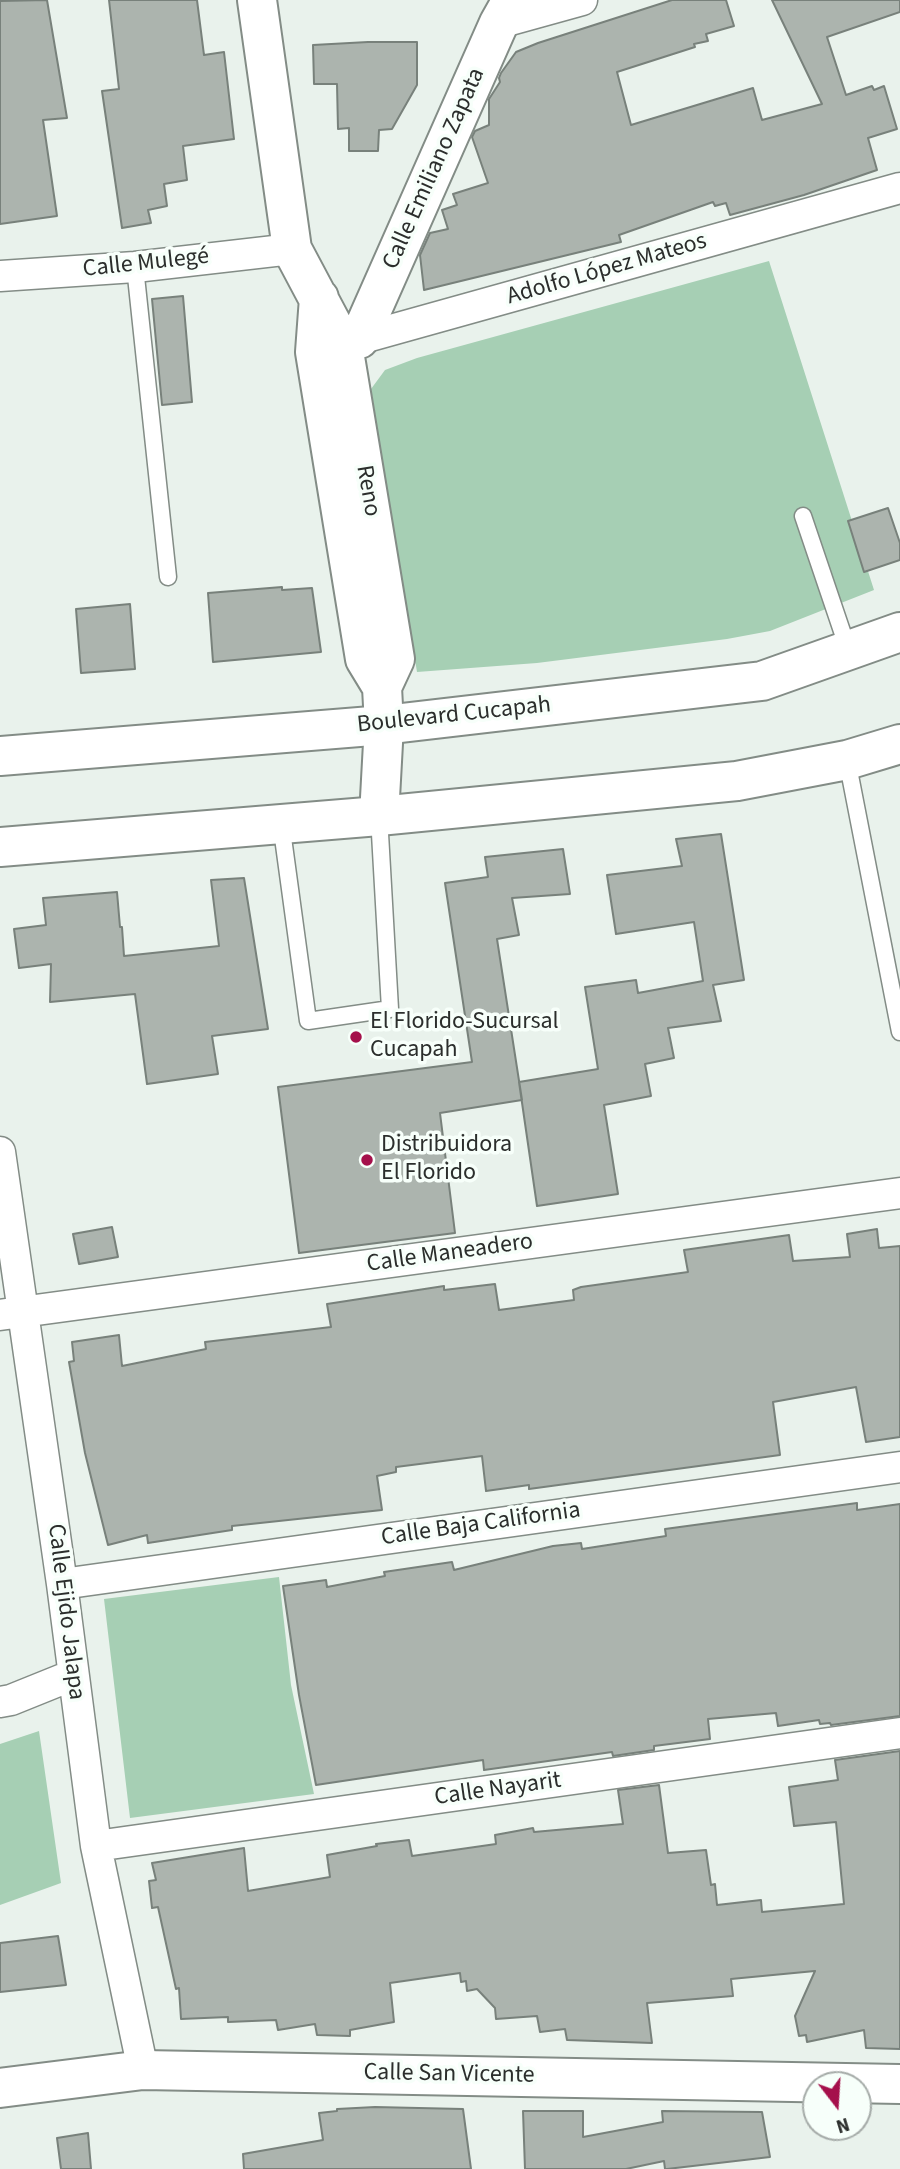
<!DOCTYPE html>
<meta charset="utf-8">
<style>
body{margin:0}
#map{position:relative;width:900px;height:2169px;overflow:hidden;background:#e9f2ec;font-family:"Source Sans 3",sans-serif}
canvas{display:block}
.north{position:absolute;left:802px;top:2071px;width:70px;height:70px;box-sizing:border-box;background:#f7fffa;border:2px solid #a5aba8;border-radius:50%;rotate:163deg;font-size:19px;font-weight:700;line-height:28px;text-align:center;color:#2b2e2c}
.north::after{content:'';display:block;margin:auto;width:24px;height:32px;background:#a5104b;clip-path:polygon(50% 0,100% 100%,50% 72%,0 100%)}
</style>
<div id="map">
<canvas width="900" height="2169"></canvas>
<div class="north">N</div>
</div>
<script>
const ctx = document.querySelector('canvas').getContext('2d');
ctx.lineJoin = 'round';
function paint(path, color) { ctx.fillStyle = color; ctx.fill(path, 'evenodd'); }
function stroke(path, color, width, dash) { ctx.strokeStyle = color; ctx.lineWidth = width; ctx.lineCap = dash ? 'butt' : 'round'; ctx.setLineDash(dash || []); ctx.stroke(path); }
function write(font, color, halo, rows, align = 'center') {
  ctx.font = font + ' "Source Sans 3",sans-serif'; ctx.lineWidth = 7; ctx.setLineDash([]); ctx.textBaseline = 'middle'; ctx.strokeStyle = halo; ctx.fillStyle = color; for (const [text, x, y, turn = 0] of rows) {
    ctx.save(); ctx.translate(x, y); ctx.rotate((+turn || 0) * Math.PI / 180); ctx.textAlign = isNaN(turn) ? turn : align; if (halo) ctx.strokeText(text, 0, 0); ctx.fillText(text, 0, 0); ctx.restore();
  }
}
paint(new Path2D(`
 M769,261L874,590L770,631L727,639L537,663L417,672L371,389L385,370L417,358Z
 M279,1577L291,1685L314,1794L130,1818L104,1599Z
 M39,1731L61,1883L0,1905V1744Z`), '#a6cfb4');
const building = new Path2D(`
 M47,0L67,118L43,120L57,216L0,224V1Z
 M109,0H197L204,55L224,52L234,139L183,146L187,180L164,184L167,206L148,210L151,223L122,228L102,91L119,89Z
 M672,0H726L734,26L706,34L708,41L694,44L695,47L617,72L631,125L753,88L762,120L822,104L772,0H900V12L827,37L846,95L872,86L874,90L884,86L897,129L868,138L877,170L804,195L730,215L726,203L715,206L713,202L619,235L621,242L424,290L420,255L430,233L448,229L442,210L457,205L453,194L488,183L472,137L475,131L489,125V99L500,82L499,78L501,73L516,52L538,43Z
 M368,42H417V85L392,129L379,130L378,151H349V128L338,129L337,84H314L313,45Z
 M183,296L192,402L162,405L152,299Z
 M888,508L900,543V560L864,572L848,521Z
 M282,587V590L312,588L321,652L213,662L208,593Z
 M130,604L135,669L81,673L76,609Z
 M721,834L744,980L713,985L721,1021L668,1028L674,1058L645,1064L651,1096L604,1105L618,1194L537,1206L519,1082L598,1069L585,987L636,980L638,993L703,981L694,922L616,934L607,875L682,866L676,839Z
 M563,849L570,894L512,898L519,935L497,939L522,1100L440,1113L455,1233L299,1253L278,1087L472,1062L445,883L488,877L485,857Z
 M244,878L268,1029L212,1036L218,1074L147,1084L135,994L50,1002L51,964L19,968L14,929L46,925L43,898L117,892L120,927H122L124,956L219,946L211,880Z
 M112,1227L118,1257L79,1264L73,1234Z
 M877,1229L879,1248L900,1246V1437L866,1442L856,1387L773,1402L780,1455L529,1489V1485L486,1491L482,1456L396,1467V1472L377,1476L382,1510L232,1526V1530L148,1543L147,1535L108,1545L85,1453L69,1362L74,1361L72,1342L119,1335L122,1366L206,1349L205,1342L331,1327L327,1304L444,1286V1290L495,1284L499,1310L574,1300L573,1290L581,1287L688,1272L684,1250L789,1235L793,1261L850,1257L847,1234Z
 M857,1503V1510L900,1504V1716L831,1725L830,1723L820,1724L819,1720L778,1726L776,1713L708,1719L710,1739L654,1746V1750L613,1756L612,1752L484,1770L483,1760L316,1785L299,1695L283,1586L326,1580L327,1587L385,1576L384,1572L452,1562L454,1570L553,1546L581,1543L582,1549L666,1536L665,1529Z
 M900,1751V2049L866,2048L864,2030L807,2042L806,2035L799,2036L795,2016L815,1971L731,1979L733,1996L647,2003L652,2043L567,2040L565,2029L540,2032L537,2016L496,2019L495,2008L477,1989L467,1991L466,1981L461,1982L460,1973L390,1983L394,2022L350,2030V2036L317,2035L315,2024L278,2030L276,2020L228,2022V2017L181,2019L179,1988L176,1989L158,1907L152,1908L149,1881L156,1880L152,1863L244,1848L248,1891L330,1877L327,1855L377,1846L376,1844L409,1840L412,1856L496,1844L495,1835L533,1828L534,1832L623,1824L618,1790L659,1785L668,1853L706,1850L711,1885L715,1884L717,1905L761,1900L762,1912L844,1904L836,1822L794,1826L789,1787L838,1780L835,1760Z
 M58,1936L66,1985L0,1992V1943Z
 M375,2107L463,2109L471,2169H244L243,2154L323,2140L319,2113L337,2111V2109Z
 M523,2111H583V2137L663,2122L662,2111L762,2112L770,2157L667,2169H665L664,2161L626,2169H525Z
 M88,2133L91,2169H61L57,2138Z`);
paint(building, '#acb4ae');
stroke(building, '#78817b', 2);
const lane = new Path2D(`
 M135,267L168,577
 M803,516L848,649
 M847,760L900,1032
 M281,823L308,1021L390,1009L379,816`);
const street = new Path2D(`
 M499,23L582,0
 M0,276L135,267L292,249
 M359,339L900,188
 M0,1152L62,1584L96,1846L143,2070
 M0,1315L900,1193
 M62,1584L900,1467
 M0,1702L11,1700L73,1675
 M96,1846L900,1733`);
const secondary = new Path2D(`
 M257,0L292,249L343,345L395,659L382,687
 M319,298L315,352L365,659L382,687L384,725L379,816
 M322,350L359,339L499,23L512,0
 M0,2088L143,2070L900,2084`);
const primary = new Path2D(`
 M0,756L384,725L762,681L900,632
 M0,847L379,816L737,781L847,760L900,744`);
stroke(lane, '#838c86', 19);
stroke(street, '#838c86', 33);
stroke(secondary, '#838c86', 42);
stroke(primary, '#838c86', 42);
stroke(lane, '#fff', 16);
stroke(street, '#fff', 30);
stroke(secondary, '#fff', 38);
stroke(primary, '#fff', 38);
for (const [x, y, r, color] of [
 [356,1037,7,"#a5104b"],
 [367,1160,7,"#a5104b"]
]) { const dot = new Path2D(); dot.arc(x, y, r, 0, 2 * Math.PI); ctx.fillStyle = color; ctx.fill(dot); stroke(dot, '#f7fffa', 2.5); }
write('24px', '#2b2e2c', '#f7fffa', [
 ["Calle Emiliano Zapata",435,169,-66],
 ["Calle Mulegé",146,264,-6],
 ["Adolfo López Mateos",607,270,-16],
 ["Reno",367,491,80],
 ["Boulevard Cucapah",454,716,-6],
 ["Calle Maneadero",450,1254,-8],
 ["Calle Baja California",481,1525,-8],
 ["Calle Ejido Jalapa",65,1612,83],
 ["Calle Nayarit",498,1790,-8],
 ["Calle San Vicente",449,2075,1]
]);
write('24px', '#2b2e2c', '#f7fffa', [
 ["El Florido-Sucursal",370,1023],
 ["Cucapah",370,1051],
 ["Distribuidora",381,1146],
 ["El Florido",381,1174]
], 'left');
</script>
